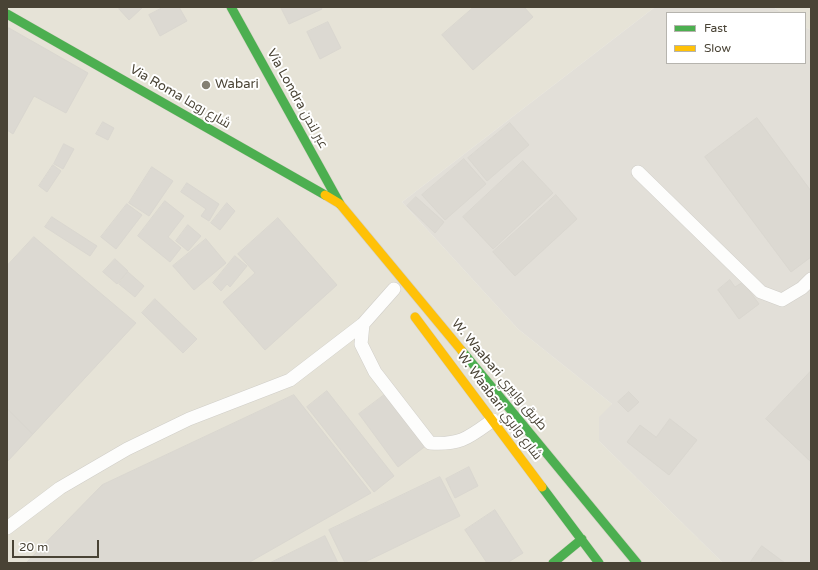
<!DOCTYPE html>
<meta charset="utf-8">
<style>
body{margin:0}
#map{position:relative;width:818px;height:570px;overflow:hidden;background:#f2f0ea;font-family:"Varela Round",sans-serif}
canvas{display:block}
.frame{position:absolute;inset:0;border:8px solid #494335;pointer-events:none}
.legend{position:absolute;left:666px;top:12px;width:140px;height:52px;box-sizing:border-box;background:#fff;border:1px solid #b6b4ae;margin:0;padding:5px 7px;list-style:none;font-size:12px;color:#494335}
.legend li{display:flex;align-items:center;gap:8px;height:20px}
.legend b{width:20px;border:1px solid #b6b4ae}
.scale{position:absolute;left:12px;top:540px;width:87px;height:18px;box-sizing:border-box;border:2px solid #494335;border-top:0;padding-left:5px;font-size:12px;line-height:14px;white-space:nowrap;color:#494335;-webkit-text-stroke:3px #fff;paint-order:stroke}
</style>
<div id="map">
<canvas width="818" height="570"></canvas>
<div class="frame"></div>
<ul class="legend">
<li><b style="height:5px;background:#4caf50"></b>Fast</li>
<li><b style="height:5px;background:#ffc107"></b>Slow</li>
</ul>
<div class="scale">20 m</div>
</div>
<script>
const ctx = document.querySelector('canvas').getContext('2d');
ctx.lineJoin = 'round';
function paint(path, color) { ctx.fillStyle = color; ctx.fill(path, 'evenodd'); }
function stroke(path, color, width, dash) { ctx.strokeStyle = color; ctx.lineWidth = width; ctx.lineCap = dash ? 'butt' : 'round'; ctx.setLineDash(dash || []); ctx.stroke(path); }
function write(font, color, halo, rows, align = 'center') {
  ctx.font = font + ' "Varela Round",Cairo,sans-serif'; ctx.lineWidth = 4; ctx.setLineDash([]); ctx.textBaseline = 'middle'; ctx.strokeStyle = halo; ctx.fillStyle = color; for (const [text, x, y, turn = 0] of rows) {
    ctx.save(); ctx.translate(x, y); ctx.rotate((+turn || 0) * Math.PI / 180); ctx.textAlign = isNaN(turn) ? turn : align; if (halo) ctx.strokeText(text, 0, 0); ctx.fillText(text, 0, 0); ctx.restore();
  }
}
paint(new Path2D(`
 M7,7H655L402,202L518,329L612,404L599,441L723,563H7Z
 M773,7H811V30L805,27V13H783Z`), '#e6e3d7');
paint(new Path2D(`
 M655,7H773L783,13H667V63H805V27L811,30V563H723L599,441V417L612,404L518,329L402,202Z`), '#e2dfd8');
const building = new Path2D(`
 M121,7H143L129,20L119,9Z
 M164,7H179L187,21L160,36L149,15Z
 M284,7H321L322,9L289,24L281,8Z
 M474,7H524L533,17L473,70L442,35Z
 M328,22L341,48L320,59L307,32Z
 M9,28L88,73L66,113L34,96L13,134L7,130V32Z
 M757,118L811,191V257L791,272L705,157Z
 M103,122L114,128L108,140L96,134Z
 M510,123L529,145L487,181L468,158Z
 M64,144L74,149L63,169L54,164Z
 M464,159L486,184L445,220L422,195Z
 M523,161L553,193L493,249L463,217Z
 M53,165L61,171L47,192L39,186Z
 M152,167L173,181L149,216L129,203Z
 M187,183L219,204L209,221L201,216L206,209L181,192Z
 M556,195L577,219L515,276L493,252Z
 M416,197L444,222L435,233L407,206Z
 M165,201L184,216L168,237L181,248L170,262L138,236Z
 M227,203L235,211L220,230L211,223Z
 M127,204L142,215L116,249L101,237Z
 M52,217L97,246L90,256L45,227Z
 M278,218L337,285L265,350L223,302L255,273L238,254Z
 M188,225L201,236L188,251L176,241Z
 M34,237L136,323L33,434L7,409V266Z
 M206,239L226,263L194,290L173,266Z
 M235,256L247,266L230,287L227,284L221,291L213,283Z
 M115,259L128,271L117,284L103,272Z
 M128,272L144,286L135,297L119,284Z
 M730,280L735,287L743,282L759,304L739,319L718,290Z
 M155,299L197,339L183,353L142,313Z
 M811,371V462L766,419Z
 M327,391L394,476L374,492L307,407Z
 M629,392L639,402L628,412L618,402Z
 M387,393L427,445L398,467L359,414Z
 M294,395L371,493L248,563H26L102,485Z
 M7,409L33,434L7,462Z
 M670,419L697,440L669,475L627,442L640,425L656,437Z
 M469,467L478,486L455,498L446,479Z
 M440,477L460,516L363,563H345L329,530Z
 M495,510L523,553L507,563H487L465,530Z
 M325,536L338,563H270Z
 M762,546L785,563H750Z`);
paint(building, '#dcd9d2');
stroke(building, '#dad7d0', 1);
const lane = new Path2D(`
 M638,172L761,292L782,300L802,288L811,279
 M363,324L361,344L375,372L430,443C461,445 468,438 493,420
 M7,528L60,488L127,449L189,419L290,380L363,324L394,289`);
const fast = new Path2D(`
 M231,7L340,204
 M7,14L325,195
 M462,351L637,563
 M542,487L599,563
 M553,563L582,539`);
const slow = new Path2D(`
 M325,195L340,204L462,351
 M415,317L542,487`);
stroke(lane, '#d0cec8', 14);
stroke(fast, '#d2cfc1', 10);
stroke(slow, '#d2cfc1', 10);
stroke(lane, '#fdfdfc', 13);
stroke(fast, '#4caf50', 9);
stroke(slow, '#ffc107', 9);
for (const [x, y, r, color] of [
 [206,85,5,"#848074"]
]) { const dot = new Path2D(); dot.arc(x, y, r, 0, 2 * Math.PI); ctx.fillStyle = color; ctx.fill(dot); stroke(dot, '#fff', 1.5); }
write('13px', '#494335', '#fff', [
 ["Wabari",215,85]
], 'left');
write('13px', '#494335', '#fff', [
 ["Via Roma شارع روما",180,97,30],
 ["Vía Londra عبر لندن",297,99,61],
 ["W. Waabari طريق وابيري",499,375,50],
 ["W. Waabari شارع وابري",499,406,53]
]);
</script>
